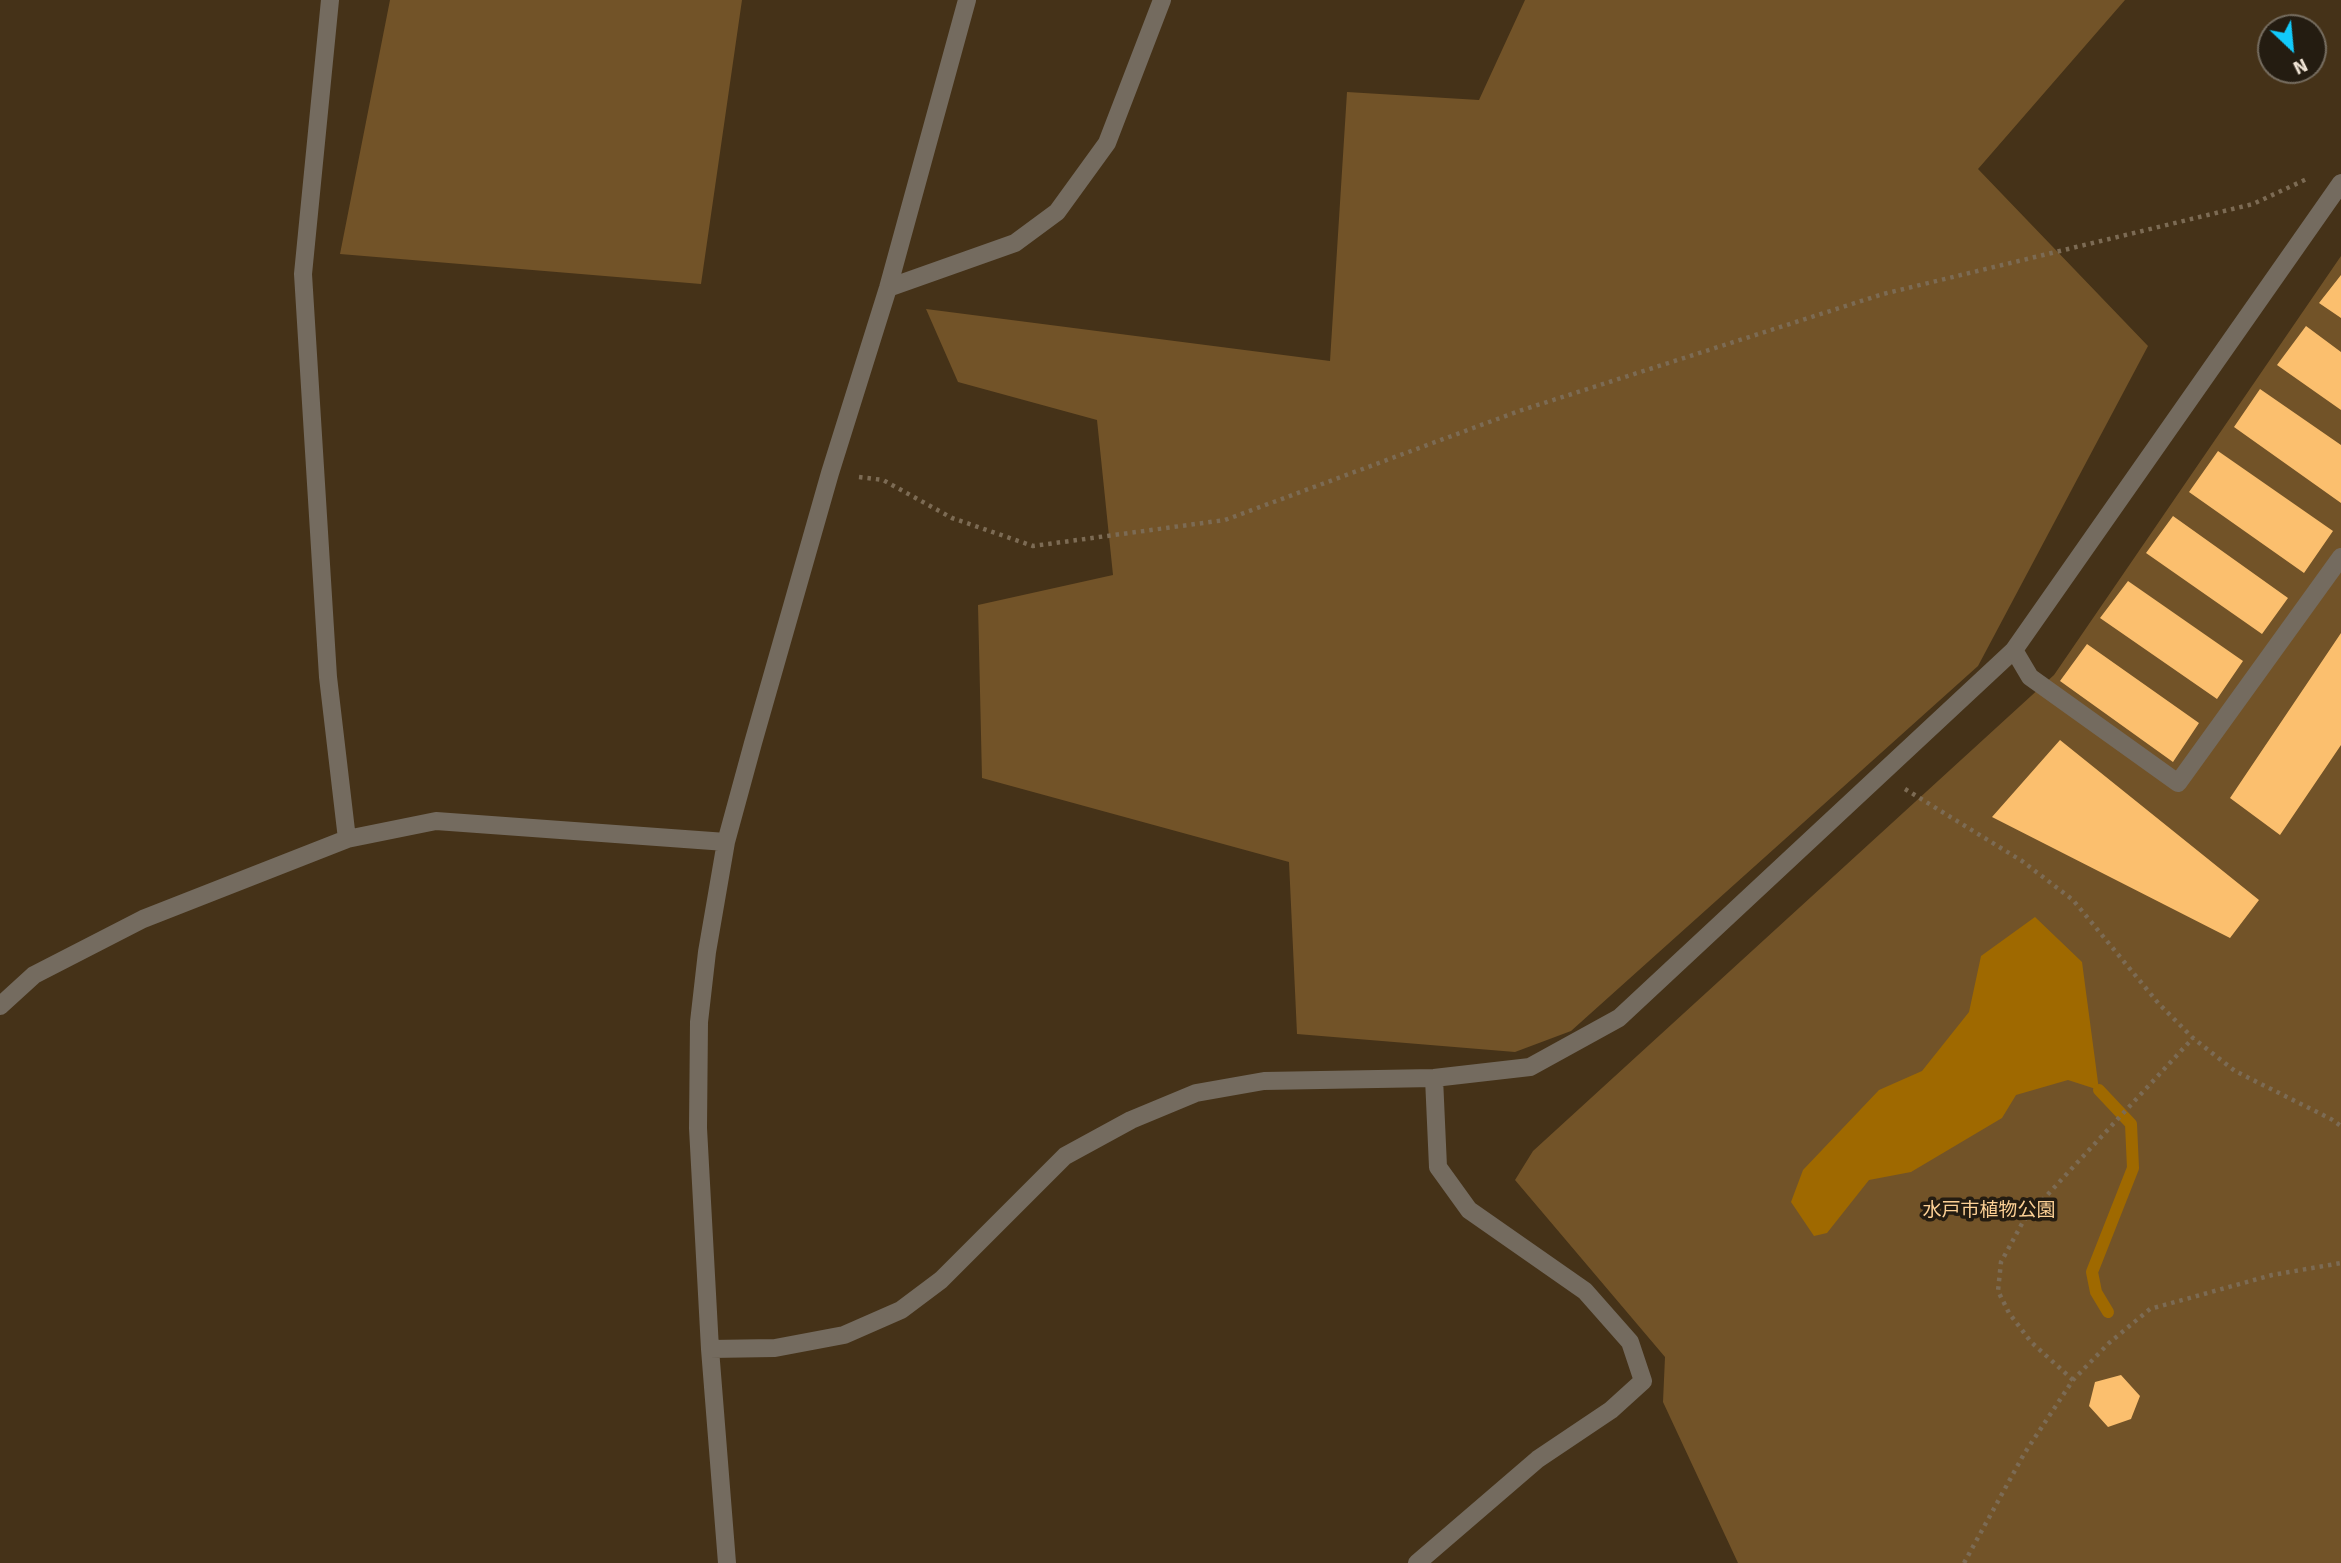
<!DOCTYPE html>
<meta charset="utf-8">
<style>
body{margin:0}
#map{position:relative;width:2341px;height:1563px;overflow:hidden;background:#453218;font-family:Signika,sans-serif}
canvas{display:block}
.north{position:absolute;left:2257px;top:14px;width:70px;height:70px;box-sizing:border-box;background:#241c11;border:2px solid #756c5f;border-radius:50%;rotate:154deg;font-size:19px;font-weight:700;line-height:28px;text-align:center;color:#efe3d4}
.north::after{content:'';display:block;margin:auto;width:24px;height:32px;background:#12cafb;clip-path:polygon(50% 0,100% 100%,50% 72%,0 100%)}
</style>
<div id="map">
<canvas width="2341" height="1563"></canvas>
<div class="north">N</div>
</div>
<script>
const ctx = document.querySelector('canvas').getContext('2d');
ctx.lineJoin = 'round';
function paint(path, color) { ctx.fillStyle = color; ctx.fill(path, 'evenodd'); }
function stroke(path, color, width, dash) { ctx.strokeStyle = color; ctx.lineWidth = width; ctx.lineCap = dash ? 'butt' : 'round'; ctx.setLineDash(dash || []); ctx.stroke(path); }
function write(font, color, halo, rows, align = 'center') {
  ctx.font = font + ' Signika,"Noto Sans JP",sans-serif'; ctx.lineWidth = 7; ctx.setLineDash([]); ctx.textBaseline = 'middle'; ctx.strokeStyle = halo; ctx.fillStyle = color; for (const [text, x, y, turn = 0] of rows) {
    ctx.save(); ctx.translate(x, y); ctx.rotate((+turn || 0) * Math.PI / 180); ctx.textAlign = isNaN(turn) ? turn : align; if (halo) ctx.strokeText(text, 0, 0); ctx.fillText(text, 0, 0); ctx.restore();
  }
}
paint(new Path2D(`
 M390,0H742L701,284L340,254Z
 M1525,0H2125L1978,169L2148,346L1978,666L1571,1031L1515,1052L1297,1034L1289,862L982,778L978,605L1113,575L1097,420L958,382L926,309L1330,361L1347,92L1479,100Z
 M2341,256V1563H1738L1663,1402L1665,1357L1515,1180L1533,1151L2054,675Z`), '#725328');
paint(new Path2D(`
 M2035,917L2082,962L2099,1090L2068,1080L2016,1095L2002,1118L1911,1172L1869,1180L1827,1233L1814,1236L1791,1202L1803,1170L1879,1090L1922,1071L1969,1012L1981,956Z`), '#9f6900');
stroke(new Path2D(`
 M2099,1090L2131,1124L2133,1168L2092,1272L2096,1292L2108,1312`), '#9f6900', 12);
paint(new Path2D(`
 M2341,275V318L2319,303Z
 M2306,326L2341,352V410L2277,365Z
 M2260,389L2341,445V503L2234,427Z
 M2218,451L2333,531L2304,573L2189,492Z
 M2173,516L2288,598L2262,634L2146,553Z
 M2128,581L2243,661L2217,699L2100,618Z
 M2341,633V745L2280,835L2230,798Z
 M2087,644L2199,723L2173,762L2060,681Z
 M2060,740L2259,900L2230,938L1992,817Z
 M2121,1375L2140,1396L2131,1419L2108,1427L2089,1406L2095,1382Z`), '#fbbf6e');
stroke(new Path2D(`
 M859,477L883,480L952,518L1033,546L1225,520L1519,411L1883,294L2253,204L2309,178
 M1905,789L2022,861L2073,900L2159,1004L2193,1038L2235,1071L2331,1119L2341,1126
 M2073,1380L2031,1342L2009,1313L1998,1291L2001,1262L2024,1220L2193,1038
 M1964,1563L2024,1454L2073,1380L2109,1343L2150,1309L2272,1275L2341,1263`), '#7c6b54', 4.5, [3.5, 5]);
stroke(new Path2D(`
 M330,0L303,274L328,677L347,839
 M888,288L1015,243L1057,212L1107,143L1162,0
 M2014,650L2030,677L2178,783L2341,557
 M0,1006L34,975L143,919L347,839L436,821L726,842
 M710,1349L775,1348L844,1335L901,1310L941,1280L1065,1156L1131,1120L1196,1093L1264,1081L1434,1078L1530,1067L1619,1018L2014,650L2341,183
 M727,1563L710,1349L698,1128L699,1022L707,952L726,842L753,743L830,473L888,288L967,0
 M1417,1563L1538,1459L1611,1410L1643,1381L1630,1342L1585,1291L1469,1210L1438,1167L1434,1078`), '#746b5f', 18);
write('19px', '#fdd196', '#241c11', [
 ["水戸市植物公園",1989,1211]
]);
</script>
